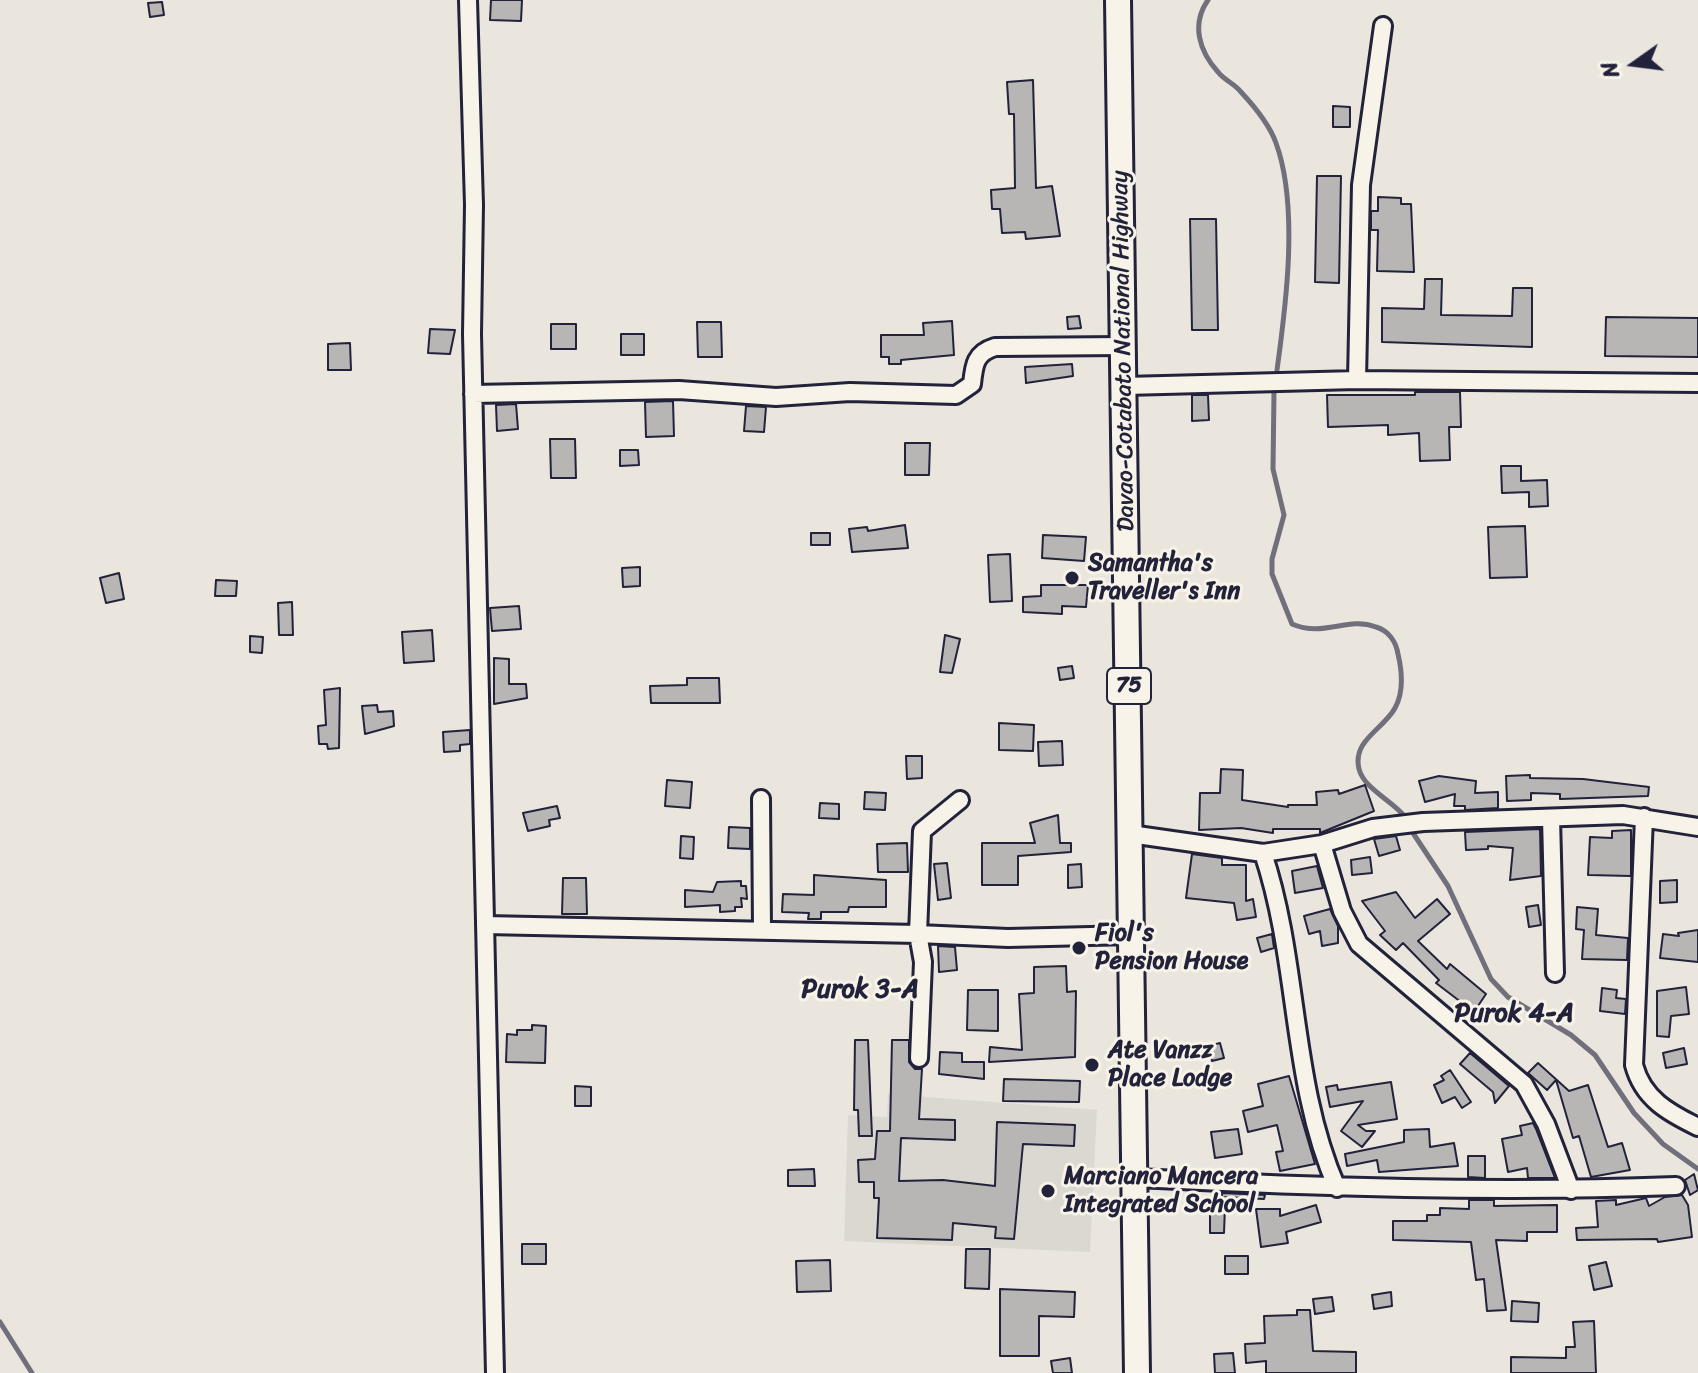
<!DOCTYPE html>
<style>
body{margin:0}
#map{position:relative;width:1698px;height:1373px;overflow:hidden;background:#eae6de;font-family:Sriracha,sans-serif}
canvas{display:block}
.north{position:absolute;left:1594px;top:24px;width:80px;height:80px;-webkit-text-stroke:6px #f7f3e8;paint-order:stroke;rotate:256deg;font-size:22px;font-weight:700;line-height:32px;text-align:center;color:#22223b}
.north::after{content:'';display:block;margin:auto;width:28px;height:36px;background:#22223b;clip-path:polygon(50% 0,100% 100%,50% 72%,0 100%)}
</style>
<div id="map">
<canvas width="1698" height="1373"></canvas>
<div class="north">N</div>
</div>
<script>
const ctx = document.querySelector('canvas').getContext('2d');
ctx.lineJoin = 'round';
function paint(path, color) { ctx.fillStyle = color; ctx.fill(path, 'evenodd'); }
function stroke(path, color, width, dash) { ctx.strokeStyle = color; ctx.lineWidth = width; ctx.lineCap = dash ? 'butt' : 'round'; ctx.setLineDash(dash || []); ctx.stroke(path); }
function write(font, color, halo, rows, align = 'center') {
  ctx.font = font + ' Sriracha,sans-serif'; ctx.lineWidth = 6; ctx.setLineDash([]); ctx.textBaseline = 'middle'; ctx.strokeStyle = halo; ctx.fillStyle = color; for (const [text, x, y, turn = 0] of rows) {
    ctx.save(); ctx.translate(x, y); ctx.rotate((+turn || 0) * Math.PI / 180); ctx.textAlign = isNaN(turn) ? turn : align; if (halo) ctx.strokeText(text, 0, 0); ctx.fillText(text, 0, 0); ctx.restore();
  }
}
paint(new Path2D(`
 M888,1094L1097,1110L1090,1252L844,1241L848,1115L887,1117Z`), '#dbd8d2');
stroke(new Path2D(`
 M1208,0C1191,24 1199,51 1218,72C1224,80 1235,84 1241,92C1254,106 1270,126 1276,143C1299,206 1286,305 1277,370
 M1274,392L1273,469L1284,515L1272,559V574L1292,624C1324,638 1347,616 1376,627C1389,631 1396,642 1398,654C1402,671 1404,692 1395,708C1384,729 1352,740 1359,769C1364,789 1393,801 1405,817
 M1411,830L1448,886L1491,979L1508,997L1571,1035L1595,1055L1634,1113L1663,1144L1698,1169
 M0,1322L32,1373`), '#716f7b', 5);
const building = new Path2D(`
 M491,0H522L521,21L490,20Z
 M162,2L164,15L150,17L148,3Z
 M1033,80L1036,188L1052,186L1060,236L1026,239L1025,232L1002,233L1000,209H992L991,190L1015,188L1014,114H1009L1007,82Z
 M1333,106L1350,107V127H1333Z
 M1317,176H1341L1339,283L1315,282Z
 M1378,197L1401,198V204H1411L1414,272L1377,271L1378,230H1371V211H1378Z
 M1190,219H1216L1218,330H1192Z
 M1425,279H1442L1441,315L1512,316L1513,288H1532V347L1382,342V308L1424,309Z
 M1079,316L1081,328L1068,329L1067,317Z
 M1606,317L1698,318V357L1605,356Z
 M952,321L954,355L901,360V364H889V357H881V335H924L923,323Z
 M697,322H721L722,357H698Z
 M551,324H576V349H551Z
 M430,329L455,330L450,354L428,353Z
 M621,334H644V355H621Z
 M350,343L351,370H328V344Z
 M1072,364L1073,376L1026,383L1025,367Z
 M1415,392H1460L1461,427H1449L1450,460L1420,461L1419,433L1388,435V425L1328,427L1327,395H1415Z
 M1192,395H1208L1209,420L1192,421Z
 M673,401L674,436L646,437L645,402Z
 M516,404L518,429L497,431L496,405Z
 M746,406L766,407L764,432L744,431Z
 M550,439H575L576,478H551Z
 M905,443H930L929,475H905Z
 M620,450H638L639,465L620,466Z
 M1501,466H1521V481L1547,480L1548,506L1529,507V492L1502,493Z
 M905,525L908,548L852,552L849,529L867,527L868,531Z
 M1525,526L1527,577L1490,578L1488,527Z
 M811,533H830V545H811Z
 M1043,535L1086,537L1084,561L1042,558Z
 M1010,554L1012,601L990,602L988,555Z
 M640,567V586L623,587L622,568Z
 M119,573L124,599L106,603L100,578Z
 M216,580L237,581L236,596H215Z
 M1041,585H1088L1086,607L1062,606V614L1023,612V597L1041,596Z
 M292,602L293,635H279L278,603Z
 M519,606L521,629L492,631L490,608Z
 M432,630L434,661L404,663L402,632Z
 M945,635L960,639L952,673L940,672Z
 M250,636L263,637L262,653L250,652Z
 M494,658L509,659V684H526L527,698L494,704Z
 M1072,666L1074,678L1060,680L1058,668Z
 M687,678H719L720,703H651L650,686L687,685Z
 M340,688L339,748L328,749L327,744H319L318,726L326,725L324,690Z
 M377,705L378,712L393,711L394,726L365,734L362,706Z
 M999,723L1034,725L1033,751L999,750Z
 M470,730V744L460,745V751L444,752L443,732Z
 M1062,741L1063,765L1039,766L1038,742Z
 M906,756H922V778L907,779Z
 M1221,769L1243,770L1242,800L1288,807V805H1317L1316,792L1338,790L1339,794L1365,785L1374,811L1320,833V829H1273V833L1241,828L1199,830L1200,793H1220Z
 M1530,775V778L1583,779L1649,787L1648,796L1560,799V794L1531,793V800L1507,801L1506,776Z
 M1439,776L1476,781L1475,793L1498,792V808L1465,810V806H1454L1455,794L1425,802L1419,781Z
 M667,780L692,782L690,808L665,806Z
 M865,792L886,793L885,810L864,809Z
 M820,803L839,804V819L819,818Z
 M557,806L560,818L549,820L550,826L528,831L523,813Z
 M1058,815L1060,843H1071V852L1018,856V885H982V843H1035L1030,823Z
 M729,827L750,828V849L728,848Z
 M1540,829L1541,876L1510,880L1513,848L1488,846V849L1466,850L1465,832Z
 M1631,830V876L1588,875L1590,837L1612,838V831Z
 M681,836L694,837L693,859L680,858Z
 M1396,836L1400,850L1379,856L1374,839Z
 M907,843L908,872H878L877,844Z
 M1192,854L1222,858V865H1246V901L1253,899L1256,917L1237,920L1234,903L1186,898Z
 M1370,857L1372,873L1352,875L1351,860Z
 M947,863L951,898L938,900L934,864Z
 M1081,864L1082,887L1068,888V865Z
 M1317,866L1323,888L1295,893L1292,871Z
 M814,875L886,880V907H849L848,912H821V919H808L809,913L782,912L783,894L814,895Z
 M563,878H586L587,914H562Z
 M1677,880V902L1660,903V881Z
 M741,881V886H746L747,899L741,898L742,907H735V911L720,912V905L685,907V890L713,892L717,882Z
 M1396,892L1415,918L1437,899L1450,914L1418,941L1447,969L1450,964L1486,994L1474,1012L1436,983L1439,980L1403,943L1396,950L1380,935L1385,931L1362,901Z
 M1538,905L1541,925L1529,927L1526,907Z
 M1577,907L1598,909L1596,935L1628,938L1627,960L1582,959L1584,930L1576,929Z
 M1330,909L1338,926V943L1322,946L1320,931L1309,934L1304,916Z
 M1698,930V962L1660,958L1663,934L1679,936L1678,933Z
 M1272,934L1274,948L1261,952L1257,938Z
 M938,946L955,947L957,970L939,972Z
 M1066,966L1067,992L1076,991L1075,1057L989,1062L990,1047L1022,1050L1019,994L1034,993V967Z
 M1686,987L1689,1014L1671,1016L1669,1037L1657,1036V991Z
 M1602,988L1617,990L1616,998L1626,999L1625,1014L1600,1011Z
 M968,990H998V1031L967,1030Z
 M532,1025L546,1026L545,1063L506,1062L507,1034L517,1035V1030H532Z
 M855,1040H868L872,1136H859L858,1110H854Z
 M892,1040H909V1062L915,1069H922L919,1119L955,1120V1140L901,1138L899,1181L943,1180L995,1186L997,1122L1075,1125L1074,1146L1023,1144L1014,1239L995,1238L996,1227L953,1223L952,1240L877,1238L879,1198H874V1182H859L858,1160L875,1159L877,1131H890Z
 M1220,1043L1224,1058L1212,1061L1208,1046Z
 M1684,1048L1687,1064L1666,1068L1663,1053Z
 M940,1052L962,1053V1062H984V1079L939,1074Z
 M1470,1053L1509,1086L1495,1103L1493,1092L1460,1064Z
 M1538,1063L1569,1091L1588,1085L1608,1147L1622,1143L1630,1170L1591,1177L1579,1136L1573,1138L1556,1080L1547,1090L1528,1073Z
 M1450,1070L1471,1102L1462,1108L1455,1097L1442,1103L1434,1085L1444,1080L1441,1076Z
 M1289,1076L1315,1164L1280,1171L1276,1152L1283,1151L1277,1125L1248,1132L1243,1111L1263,1106L1258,1084Z
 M1004,1079L1080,1081L1079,1102L1003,1101Z
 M1391,1082L1397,1119L1358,1125L1366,1131H1375L1362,1147L1341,1131L1363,1101L1330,1107L1326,1087L1337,1085L1338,1090Z
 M575,1086L591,1087V1106H575Z
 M1533,1123L1536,1129L1555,1178H1528L1527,1168L1508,1172L1502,1139L1522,1135L1520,1126Z
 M1238,1129L1242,1154L1215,1158L1211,1132Z
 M1429,1129L1430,1147L1454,1143L1458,1166L1379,1172L1377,1160L1347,1166L1345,1154L1404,1142V1130Z
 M1468,1156H1485V1178L1468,1177Z
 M814,1169L815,1186H788V1170Z
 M1694,1174L1698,1190L1690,1195L1685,1180Z
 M1222,1193L1265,1195L1264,1199L1222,1197Z
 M1682,1195L1688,1205L1692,1237L1658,1242L1657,1239L1577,1240L1576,1228L1598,1227L1596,1201L1616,1200V1205L1646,1198L1649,1206L1665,1197Z
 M1469,1200H1494V1206L1557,1205V1232H1527V1241L1496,1240L1506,1310L1487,1311L1484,1279L1476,1280L1471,1242L1393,1240V1221H1427V1215H1440V1208L1469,1209Z
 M1210,1205L1225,1206L1224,1233H1210Z
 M1316,1205L1321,1222L1286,1232L1288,1243L1261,1247L1256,1209H1280V1216Z
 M522,1244H546V1264H522Z
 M966,1249H990L989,1289L965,1288Z
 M1225,1256H1248V1274H1225Z
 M830,1260L831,1291L797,1292L796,1261Z
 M1606,1262L1612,1286L1594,1290L1589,1266Z
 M1000,1289L1075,1292L1074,1317L1039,1316V1356H1000Z
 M1391,1292L1392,1306L1374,1309L1372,1295Z
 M1332,1297L1334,1311L1315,1314L1313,1299Z
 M1512,1301L1539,1303L1538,1322L1511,1321Z
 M1297,1310H1310L1313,1351L1356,1352V1373H1266V1361L1246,1363L1245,1344L1265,1343L1264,1316L1297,1315Z
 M1594,1321L1596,1373H1511V1357L1566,1358V1347H1575L1573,1322Z
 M1233,1353L1235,1373H1215L1214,1354Z
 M1070,1358L1072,1373H1053L1051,1361Z`);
paint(building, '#b8b6b5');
stroke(building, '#22223b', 2);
const minor = new Path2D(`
 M468,0L474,205L472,334L495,1373
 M1357,380L1361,185L1383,26
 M1125,386L1357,380L1698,383
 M473,394L679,390L776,397L850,392L956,395L972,384C974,365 975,353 995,347L1125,346
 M761,799L762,929
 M960,800L922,831L918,934L1008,938L1132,935
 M1644,817L1634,1065C1643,1099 1669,1113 1698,1127
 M1551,818L1555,973
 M1130,834L1263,853L1322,844L1373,828L1423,822L1623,815L1698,827
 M1322,844L1342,911L1359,944L1524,1084L1546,1124L1571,1190
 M1263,853C1300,964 1290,1081 1337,1188
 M485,925L918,934L923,962L919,1058
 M1136,1178C1316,1187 1496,1193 1676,1186`);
const highway = new Path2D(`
 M1118,0L1137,1373`);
stroke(minor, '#22223b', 22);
stroke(highway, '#22223b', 30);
stroke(minor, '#f7f3e8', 16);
stroke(highway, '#f7f3e8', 24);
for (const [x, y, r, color] of [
 [1072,578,8,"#22223b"],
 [1079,948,8,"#22223b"],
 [1092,1065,8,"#22223b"],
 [1048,1191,8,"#22223b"]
]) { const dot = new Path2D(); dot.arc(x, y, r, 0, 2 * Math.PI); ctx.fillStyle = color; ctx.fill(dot); stroke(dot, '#f7f3e8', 3); }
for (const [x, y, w] of [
 [1129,686,44]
]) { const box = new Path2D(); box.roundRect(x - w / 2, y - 18, w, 36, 6); ctx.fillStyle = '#f7f3e8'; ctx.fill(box); stroke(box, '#22223b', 2); }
write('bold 22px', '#22223b', null, [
 ["75",1129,686]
]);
write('24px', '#22223b', '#f7f3e8', [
 ["Davao-Cotabato National Highway",1124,351,-91]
]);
write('bold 24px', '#22223b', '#f7f3e8', [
 ["Samantha's",1088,564],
 ["Traveller's Inn",1088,592],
 ["Fiol's",1095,934],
 ["Pension House",1095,962],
 ["Ate Vanzz",1108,1051],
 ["Place Lodge",1108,1079],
 ["Marciano Mancera",1064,1177],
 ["Integrated School",1064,1205]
], 'left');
write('bold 26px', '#22223b', '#f7f3e8', [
 ["Purok 3-A",860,990],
 ["Purok 4-A",1514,1014]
]);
</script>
